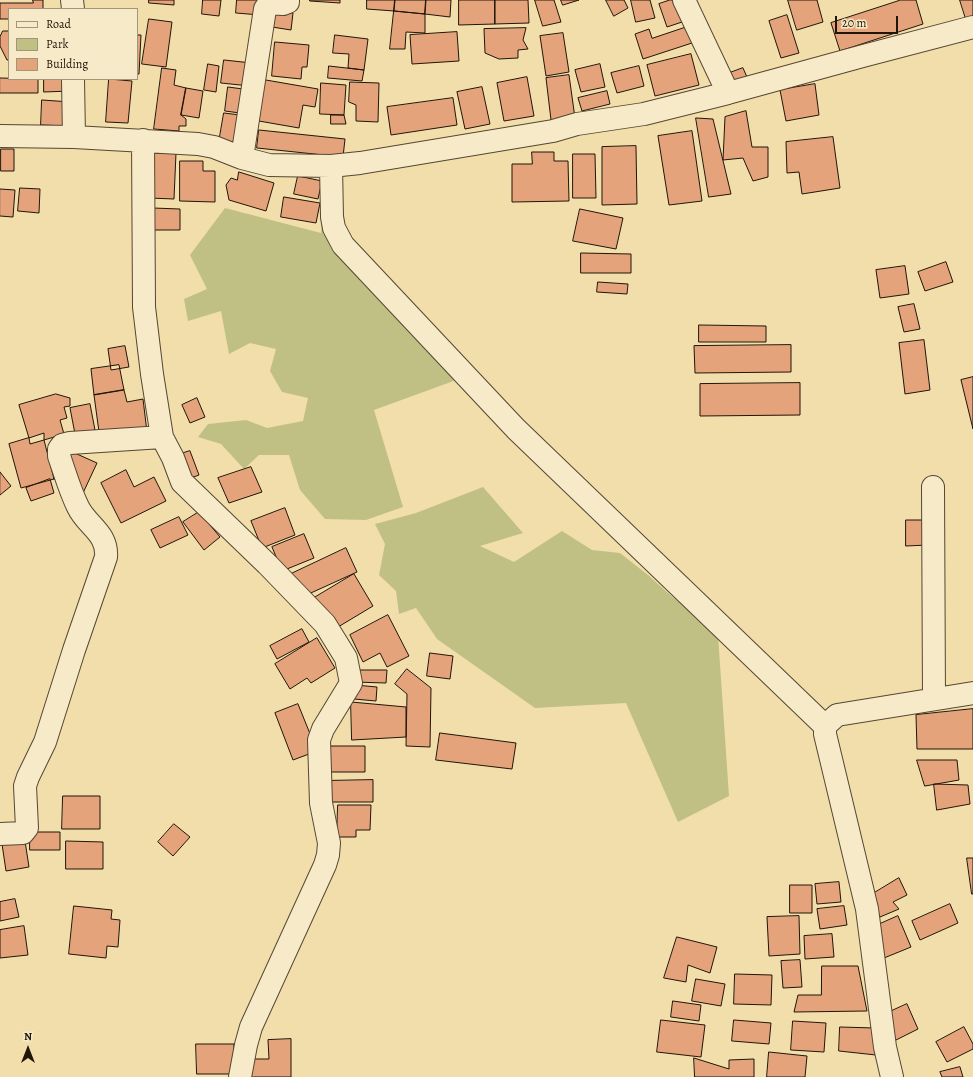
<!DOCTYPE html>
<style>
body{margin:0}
#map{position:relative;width:973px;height:1077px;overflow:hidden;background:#f1deab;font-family:Alegreya,serif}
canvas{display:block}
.legend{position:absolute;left:8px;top:8px;width:130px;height:72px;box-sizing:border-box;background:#f6eac8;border:1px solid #a1957c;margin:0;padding:5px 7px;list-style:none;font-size:12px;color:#211509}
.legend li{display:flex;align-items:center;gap:8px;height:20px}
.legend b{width:20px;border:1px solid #a1957c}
.north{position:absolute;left:8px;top:1029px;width:40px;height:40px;-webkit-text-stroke:3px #f6eac8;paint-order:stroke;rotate:0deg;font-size:11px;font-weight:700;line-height:16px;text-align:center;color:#211509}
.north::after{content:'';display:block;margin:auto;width:14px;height:18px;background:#211509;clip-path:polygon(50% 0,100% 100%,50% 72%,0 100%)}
.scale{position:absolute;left:835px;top:16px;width:63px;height:18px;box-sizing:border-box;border:2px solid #211509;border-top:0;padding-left:5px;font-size:12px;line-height:14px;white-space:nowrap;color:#211509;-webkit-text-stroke:3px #f6eac8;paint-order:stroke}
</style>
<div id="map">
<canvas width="973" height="1077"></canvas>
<ul class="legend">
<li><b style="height:5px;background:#f6eac8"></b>Road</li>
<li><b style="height:11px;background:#c0c084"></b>Park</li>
<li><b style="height:11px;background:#e4a37b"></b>Building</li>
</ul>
<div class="north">N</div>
<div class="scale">20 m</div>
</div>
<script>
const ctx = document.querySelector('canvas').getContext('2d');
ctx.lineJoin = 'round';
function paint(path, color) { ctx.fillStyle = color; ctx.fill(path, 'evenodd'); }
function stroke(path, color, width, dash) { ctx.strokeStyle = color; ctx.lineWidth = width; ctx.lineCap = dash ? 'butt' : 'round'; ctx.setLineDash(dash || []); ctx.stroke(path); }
paint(new Path2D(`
 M225,208L321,233L323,212L459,379L374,410L403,507L366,520L325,519L300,490L289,455H259L244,469L221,444L198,437L208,424L246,420L267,428L303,421L308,398L282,392L270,371L276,349L250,343L229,354L221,311L188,321L184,299L207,289L190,255Z
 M483,487L523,533L480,546L514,562L562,531L592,550L620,553L648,575L668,593L718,635L729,796L678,822L626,703L535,708L437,639L416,608L399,614L396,591L379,575L385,544L375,524L416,513Z`), '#c0c084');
const building = new Path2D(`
 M33,0H43V9H9V19H0V3H33Z
 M149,0H174V5L149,3Z
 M203,0H221L219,16L202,14Z
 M237,0H262L260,15L236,13Z
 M310,0H340V3L310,1Z
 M367,0H395L394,11L367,9Z
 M395,0H426L425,14L394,11Z
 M426,0H451L450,17L425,14Z
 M459,0H495V24L459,25Z
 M495,0H528L529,23L495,24Z
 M535,0H554L561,22L543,26Z
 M561,0H579L563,5Z
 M606,0H624L628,8L614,16Z
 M631,0H650L655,18L636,22Z
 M670,0H674L682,22L667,27L659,4Z
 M788,0H817L823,22L797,30Z
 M901,0H916L923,24L840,51L831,23Z
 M960,0H973V16L966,19Z
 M274,10L293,13L291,30L272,27Z
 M394,11L425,14V33L406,32L405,49H390Z
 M787,15L799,53L781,58L769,21Z
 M149,19L172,22L166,67L142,64Z
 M687,27L692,43L643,59L635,34L649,29L652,38Z
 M526,28L523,40L528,49L518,50V58L499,59L485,53L484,29Z
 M3,31H9V60H7L0,46V37Z
 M457,32L459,61L412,64L410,35Z
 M563,33L569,72L546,76L540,36Z
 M137,35H141L139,74H137Z
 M335,35L368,39L364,70L348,68L349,54L333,53Z
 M275,42L309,45L307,67H302L301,79L272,76Z
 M691,54L699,85L655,96L647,65Z
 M224,60L252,63L250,86L221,83Z
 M208,64L219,66L216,92L204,90Z
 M600,64L605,87L581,92L575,70Z
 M329,66L364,70L362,81L328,78Z
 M639,66L644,86L617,93L611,73Z
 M162,68L176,70L174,85L186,88L181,115L186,119V126H179V131L154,129Z
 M743,68L747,77L731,83L727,74Z
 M569,75L575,118L551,120L546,78Z
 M527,77L534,116L504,121L497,83Z
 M0,78L38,79V93H0Z
 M44,79H71V91L44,92Z
 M109,79L132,81L128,123L106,122Z
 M260,79L318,89L315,107L303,105L299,128L253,120Z
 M350,82L379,83L378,122L356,121V105L349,102Z
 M321,83L346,85L344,115L320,114Z
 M815,84L819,115L786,121L780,90Z
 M228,87L243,89L240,113L225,111Z
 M482,87L490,124L465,129L457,92Z
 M186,88L203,91L199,118L181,115Z
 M607,91L610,104L582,111L578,98Z
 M453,98L457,125L391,135L387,107Z
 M42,100L71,102L70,126L41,125Z
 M746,111L752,147H768V177L753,181L743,158L723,160L725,117Z
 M224,113L240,115L236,145L219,142Z
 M331,115H344L346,124H331Z
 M696,118L713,119L731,194L709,197Z
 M259,130L345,139L343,157L257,148Z
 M692,131L702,201L669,205L658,136Z
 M833,137L840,188L802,194L799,172L787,173L786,142Z
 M636,146L637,204L602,205V147Z
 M1,149H14V171H1Z
 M532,152H554V161H568L569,201L512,202V164H532Z
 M151,153H176L174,199L149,198Z
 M573,154H595L596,198H573Z
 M180,161H203V171H215V202L180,201Z
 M239,172L274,183L266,211L229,200L226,185L231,178L237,180Z
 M298,176L322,181L318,199L294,194Z
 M20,188L40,189L39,213L18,211Z
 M0,189L15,190L13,217L0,216Z
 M284,197L320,203L316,223L281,217Z
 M153,208L180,209V230H152Z
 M580,209L623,218L616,249L573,241Z
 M581,253L631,254V273H581Z
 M946,262L953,282L925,291L918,272Z
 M905,266L909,294L880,298L876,270Z
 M598,282L628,284L627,294L597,292Z
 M914,304L920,329L904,332L898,307Z
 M699,325L766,326V342H699Z
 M924,340L930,390L905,394L899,343Z
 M791,345V372L695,373L694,346Z
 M125,346L129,367L111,370L108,349Z
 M119,365L124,390L94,395L91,369Z
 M973,377V429L961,380Z
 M800,383V415L700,416V384Z
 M124,390L127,402L143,399L147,432H99L94,395Z
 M56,394L70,398V406L64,407L67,418L60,420L64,434L44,440V433L29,438L19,405Z
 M197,398L205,417L190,423L182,405Z
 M90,404L95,430L75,434L70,408Z
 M29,438L30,444L44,440L54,479L21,488L9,444Z
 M68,450L97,463L83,493L54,479Z
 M190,451L199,475L183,481L174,456Z
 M251,467L262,492L229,503L218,478Z
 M126,470L134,487L154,477L166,501L121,523L101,483Z
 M0,472L11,486L0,495Z
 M50,479L54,493L31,501L26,488Z
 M285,508L295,535L262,548L251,521Z
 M199,512L220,537L204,550L183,522Z
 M179,517L188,535L160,548L151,530Z
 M906,520H926L928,545L906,546Z
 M304,534L314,558L282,571L272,547Z
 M346,548L357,572L302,597L291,574Z
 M354,574L373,606L333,630L314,598Z
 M388,615L409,656L387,667L380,653L363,662L350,635Z
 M302,629L309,642L277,659L270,646Z
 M317,638L335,668L311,683L307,678L290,689L275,664Z
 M430,653L453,656L450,679L427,676Z
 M407,669L431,688L430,747L406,746L407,694L395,684Z
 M354,670H387L386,683L353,682Z
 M355,685L377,687L376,701L354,699Z
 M351,702L406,707V737L352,740Z
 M298,704L317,751L293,760L275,713Z
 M973,709V749H917L916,715Z
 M440,733L516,743L512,769L436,760Z
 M326,746H365V772H326Z
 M917,760H957L959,780L925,786Z
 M373,780V802H322V781Z
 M934,784L968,785L970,804L937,810Z
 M63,796H100V829H62Z
 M338,805H371L370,830H356V837H337Z
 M174,824L190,837L173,856L158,842Z
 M30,832H60V850H30Z
 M25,841L29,867L6,871L2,844Z
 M66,841L103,842V869H66Z
 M967,858H973V894H972Z
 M899,878L907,895L893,902L899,909L880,917L871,895Z
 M839,882L841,902L817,904L815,884Z
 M790,885H812V913H790Z
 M15,899L19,917L0,921V902Z
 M950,904L958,923L920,940L912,921Z
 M74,906L112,910L111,919L120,920L118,947L107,946L106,958L69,954Z
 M844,906L847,925L820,929L817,909Z
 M799,916L800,954L769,956L767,917Z
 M898,916L911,947L884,958L871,928Z
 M24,926L28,955L0,958V930Z
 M832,934L834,957L805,959L804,936Z
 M677,937L717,947L710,973L688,965L686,982L664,978Z
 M800,960L802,987L783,988L781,961Z
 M822,966H858L867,1011L794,1012L798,995H821Z
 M735,974L772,975L771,1005L734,1004Z
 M696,979L725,984L721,1006L692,1001Z
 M673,1001L701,1005L699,1021L671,1017Z
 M907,1004L918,1029L896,1040L883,1015Z
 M661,1020L705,1025L701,1057L657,1052Z
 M734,1020L771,1023L769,1044L732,1041Z
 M793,1021L826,1023L824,1052L791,1050Z
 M840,1027L875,1028L876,1055L839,1051Z
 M964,1027L973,1044V1049L947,1062L936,1042Z
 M291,1039V1077H251V1059H269L268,1040Z
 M196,1044H234V1074H197Z
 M769,1052L807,1056L805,1077H767Z
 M694,1058L729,1069V1060L754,1059V1077H695Z
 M960,1067L963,1077H942L940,1072Z`);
paint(building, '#e4a37b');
stroke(building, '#211509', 1);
const minor = new Path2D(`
 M72,0L73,9
 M684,0L728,93
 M73,79L74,137
 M0,136L74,137L198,144L214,147L242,158L269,165L331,166L360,163L553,131L577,124L644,114L728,93L863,56L973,27
 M143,140L144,307L152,374L162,437L173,458L182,482L267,564L325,624L346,658L351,683L323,729L319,740L321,803L329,843L328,855L325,865L251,1027L246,1045L240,1077
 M242,158L265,9L269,3L283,4L288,2V0
 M331,166L332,217L334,228L343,245L516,429L825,726
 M933,487L934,699
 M0,834L23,833L27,828L25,786L28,777L45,742L74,650L106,557C108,533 87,526 78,507C70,491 65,473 59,456V449L62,445L70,443L162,437
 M892,1077L885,1047L867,909L825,734V726L837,715L973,693`);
stroke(minor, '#554732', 24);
stroke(minor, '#f6eac8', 22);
</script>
